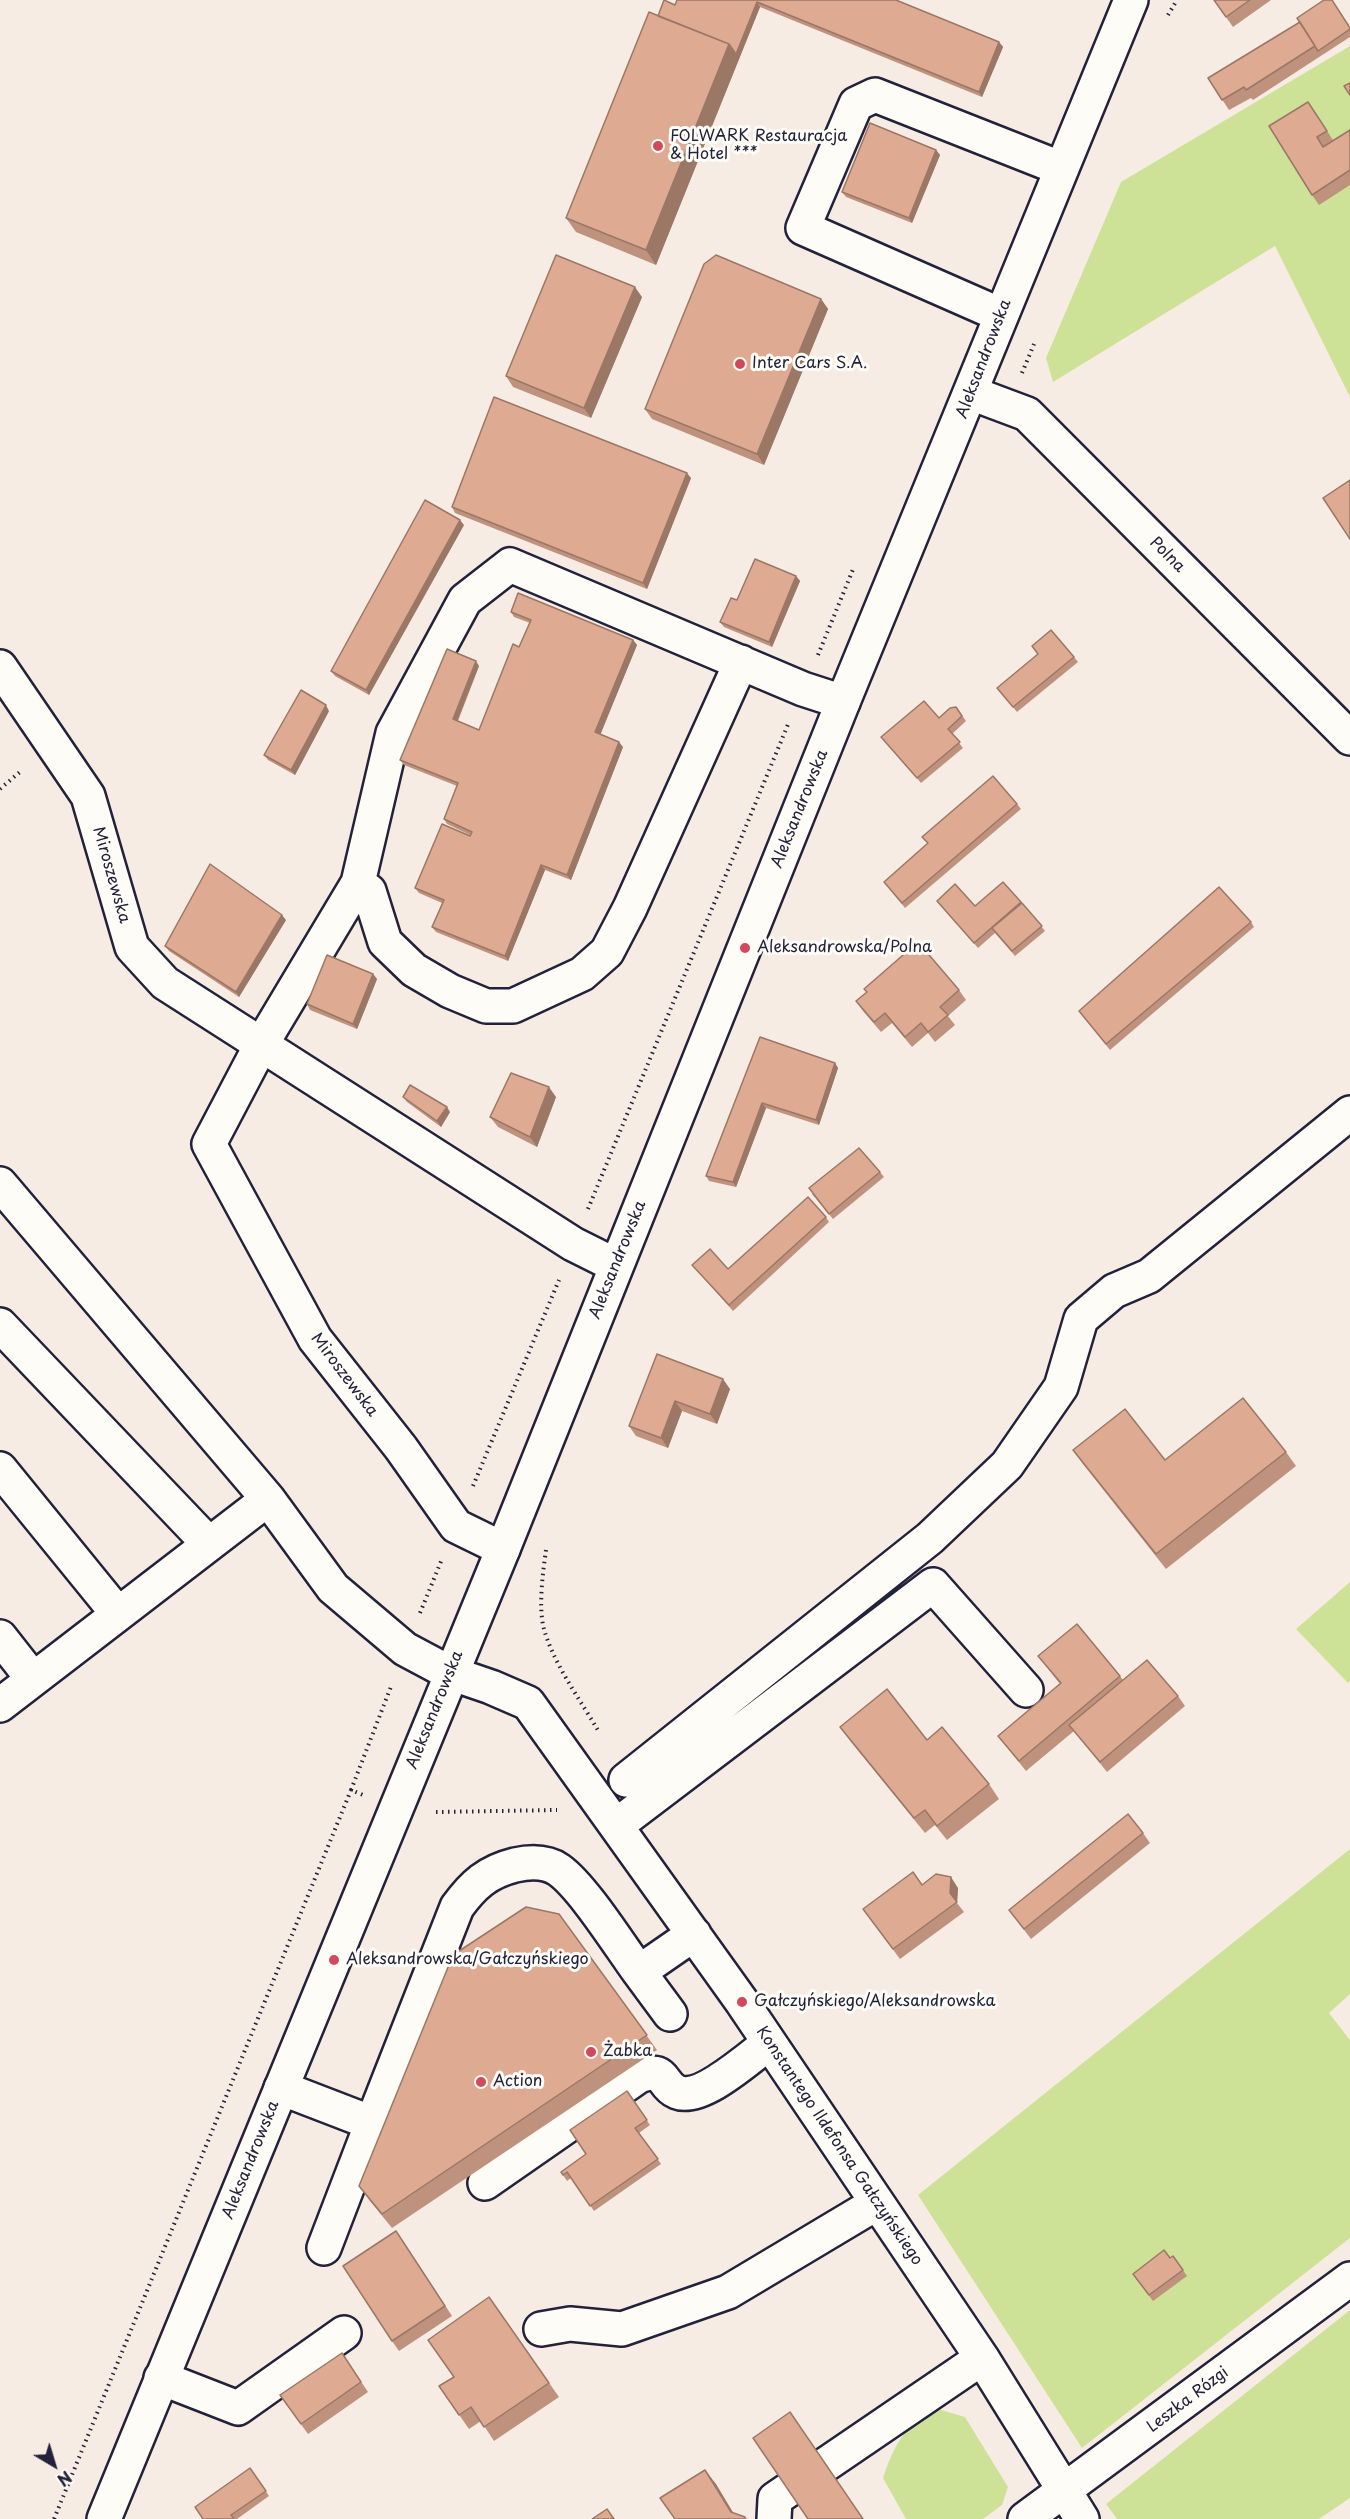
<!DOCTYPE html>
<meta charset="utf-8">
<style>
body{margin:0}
#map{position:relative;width:1350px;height:2519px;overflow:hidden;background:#f7ece3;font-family:"Playpen Sans",sans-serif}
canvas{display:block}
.north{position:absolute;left:24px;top:2435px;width:60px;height:60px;-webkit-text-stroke:4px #fdfcf7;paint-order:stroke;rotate:142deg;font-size:16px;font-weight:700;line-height:24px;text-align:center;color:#22223b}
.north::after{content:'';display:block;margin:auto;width:21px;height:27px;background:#22223b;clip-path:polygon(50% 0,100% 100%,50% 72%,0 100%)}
</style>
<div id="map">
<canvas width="1350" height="2519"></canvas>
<div class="north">N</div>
</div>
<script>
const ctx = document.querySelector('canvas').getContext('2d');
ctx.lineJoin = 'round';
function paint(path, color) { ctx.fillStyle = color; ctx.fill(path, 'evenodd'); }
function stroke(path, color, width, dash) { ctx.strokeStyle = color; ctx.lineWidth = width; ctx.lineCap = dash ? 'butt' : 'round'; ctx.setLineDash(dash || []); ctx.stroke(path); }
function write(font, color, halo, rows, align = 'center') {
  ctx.font = font + ' "Playpen Sans",sans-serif'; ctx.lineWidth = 6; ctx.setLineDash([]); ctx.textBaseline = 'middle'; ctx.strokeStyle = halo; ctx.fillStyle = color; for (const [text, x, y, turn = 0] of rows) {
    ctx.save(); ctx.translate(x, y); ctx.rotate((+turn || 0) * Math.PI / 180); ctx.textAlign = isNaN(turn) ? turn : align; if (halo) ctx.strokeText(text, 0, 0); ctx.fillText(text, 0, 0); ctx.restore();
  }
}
paint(new Path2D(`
 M1350,46V397L1275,246L1053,382L1046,358L1121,182Z
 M1350,1582V1681L1348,1683L1296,1629Z
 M1350,1849V1994L1329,2013L1350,2040V2238L1082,2448L918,2195Z
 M1350,2310V2498L1319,2519H1117L1106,2504Z
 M938,2409L965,2417L1008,2487L1002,2505L983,2519H906L883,2478C893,2447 906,2421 938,2409Z`), '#cee297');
const minor = new Path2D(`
 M1001,315L803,228L856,104L875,95L1060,168
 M971,393L1027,414L1350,738
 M0,667L88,796L132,947L165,983L573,1244L615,1265
 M358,883L369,891L385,942L414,970L450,991L486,1006H513L582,974L607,952L630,908L741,662
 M0,1184L268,1499
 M0,1325L209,1544
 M0,1469L118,1614
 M503,1549L456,1526L401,1448L315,1339L209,1144L261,1045L358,883L393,733L465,600L510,565L803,689L843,702
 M0,1637L33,1679
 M0,1705L268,1499L333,1588L405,1649L450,1673L491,1687L528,1703L742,2002L982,2358L1082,2519
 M626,1780L930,1538L1007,1465L1061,1387L1081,1319L1114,1291L1149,1276L1350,1113
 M617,1825L933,1585L1026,1690
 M639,1972L670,2014
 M281,2088L372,2123L457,1907C473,1885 487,1872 515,1865C529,1862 546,1861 559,1870C583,1887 620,1946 639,1972L694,1934
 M485,2183L639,2076C668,2066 659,2084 677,2092C701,2102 750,2057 769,2043
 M324,2248L372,2123
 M541,2329L570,2324L622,2329L728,2292L877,2203
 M161,2378L238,2408L344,2333
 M774,2519L775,2499L982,2358
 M1025,2519L1350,2279`);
const major = new Path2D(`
 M104,2519L503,1549L843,702L1131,0`);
stroke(minor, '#22223b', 38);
stroke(major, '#22223b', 38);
stroke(new Path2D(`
 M1168,15L1177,0
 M1022,373L1034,344
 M818,655L854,567
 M0,789L21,771
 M588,1209L789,722
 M473,1486L559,1280
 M546,1550C543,1572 538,1607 544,1629C553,1663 581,1701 599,1732
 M420,1613L442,1559
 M351,1790L392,1684
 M436,1812L557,1810
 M54,2519L351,1790L363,1795`), '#22223b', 4, [1.5, 4.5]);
stroke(minor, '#fdfcf7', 33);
stroke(major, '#fdfcf7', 33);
paint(new Path2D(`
 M677,0H896L999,42L1003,47L982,97L760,7L656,265L576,232L566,218L658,16L675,5Z
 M1214,0H1271L1233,27Z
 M1350,27V37L1253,100L1251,98L1229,110L1208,78Z
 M1308,102L1333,140L1350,130V185L1319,205L1312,195Z
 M936,150L940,155L912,223L846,197L842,192Z
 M642,297L591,418L513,387L506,376Z
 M821,299L828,309L764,465L652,419L645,409Z
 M691,478L647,589L455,513L452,507Z
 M464,525L369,695L335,676L331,671Z
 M796,576L800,581L772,647L724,627L720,622L737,600Z
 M511,612L633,640L637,645L600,734L623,747L571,880L545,870L508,961L436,932L432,927L442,903L419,893L415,888L470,835L447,824L444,819L457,786L404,765L400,760L479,666L458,721L479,730L519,647L530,623L514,617Z
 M1074,657L1078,662L1017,712L997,688Z
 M956,707L966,721L952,734L963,748L921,783L881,737L939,718Z
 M329,711L295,775L268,760L264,755Z
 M1017,804L1021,809L905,908L884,882L928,844L922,837Z
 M937,901L975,906L1021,902L1045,931L1015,956L995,933L978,948Z
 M286,920L239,997L169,951L165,946Z
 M1251,922L1254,927L1110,1050L1079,1011Z
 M373,974L377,979L357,1029L310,1010L307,1004Z
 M864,989L959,990L966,1000L948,1016L955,1025L935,1042L928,1033L912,1047L892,1023L881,1032L863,1011L856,1001L867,992Z
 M760,1037L835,1063L838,1068L819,1125L766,1108L736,1187L709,1181L706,1176Z
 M403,1097L450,1112L441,1127L407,1102Z
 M556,1097L537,1147L498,1127L490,1117Z
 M880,1172L884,1177L833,1219L812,1194Z
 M826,1217L829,1222L733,1311L692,1265L728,1269Z
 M657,1354L730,1389L717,1424L682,1411L668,1448L636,1436L629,1426Z
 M1073,1450L1165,1460L1286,1452L1296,1466L1166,1569L1083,1464Z
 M1038,1656L1120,1676L1123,1680L1178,1696L1185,1706L1107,1772L1074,1731L1026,1771L998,1736L1060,1684Z
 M840,1727L989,1784L999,1799L947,1840L935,1825L925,1833L851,1742Z
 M1143,1833L1150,1843L1031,1939L1009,1910Z
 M922,1885L958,1888L957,1903L964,1912L900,1959L863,1909Z
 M559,1914L657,2050L392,2228L370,2201L359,2186Z
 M627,2091L650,2125L639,2133L661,2164L594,2211L571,2178L567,2181L561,2172L586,2154Z
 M403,2241L452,2316L399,2351L392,2341Z
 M1173,2256L1187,2276L1153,2301L1133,2274L1170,2258Z
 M489,2297L559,2397L494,2441L481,2421L469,2429L439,2386L454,2377Z
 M342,2353L368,2392L308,2434L280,2395Z
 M250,2468L269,2496L237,2519H203Z`), '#bf927e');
paint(new Path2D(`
 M757,2L760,7L656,265L646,250L729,44Z
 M999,42L1003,47L982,97L979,92Z
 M936,150L940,155L912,223L909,218Z
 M635,287L642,297L591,418L584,408Z
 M821,299L828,309L764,465L757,454Z
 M687,473L691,478L647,589L643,583Z
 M460,520L464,525L369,695L366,690Z
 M796,576L800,581L772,647L769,642Z
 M633,640L637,645L599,738L595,732Z
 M476,661L479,666L456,724L453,719Z
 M326,705L329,711L295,775L291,770Z
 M619,742L623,747L571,880L567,875Z
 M541,865L545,870L508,961L505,956Z
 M282,915L286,920L239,997L236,992Z
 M373,974L377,979L357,1029L353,1024Z
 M835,1063L838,1068L819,1125L816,1120Z
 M549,1087L556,1097L537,1147L530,1137Z
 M762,1103L766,1108L736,1187L733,1182Z
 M447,1107L450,1112L441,1127L437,1121Z
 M723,1379L730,1389L717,1424L710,1414Z
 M675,1401L682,1411L668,1448L661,1438Z
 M951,1877L958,1888L957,1903L950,1893Z
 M705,2470L716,2484L737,2519L731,2512Z`), '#9b7766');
const building = new Path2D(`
 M664,0L675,5L677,0H896L999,42L979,92L757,2L736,54L729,44L658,16Z
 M1214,0H1250L1226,17Z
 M1324,0H1332L1350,28V29L1318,51L1297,18Z
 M649,12L729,44L646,250L566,218Z
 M1300,22L1315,46L1246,90L1244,87L1222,100L1208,78Z
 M1350,83V95L1344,86Z
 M1308,102L1327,131L1317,137L1323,147L1350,130V170L1312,195L1269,126Z
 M870,123L936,150L909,218L842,192Z
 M556,255L635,287L584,408L506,376Z
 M716,255L821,299L757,454L645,409L704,264Z
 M494,397L687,473L643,583L452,507Z
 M1350,480V539L1323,498Z
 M425,500L460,520L366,690L331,671Z
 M755,559L796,576L769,642L720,622L731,598L737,600Z
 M518,593L633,640L595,732L619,742L567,875L541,865L505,956L432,927L444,900L415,888L442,824L470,836L472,832L444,819L458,783L400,760L447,649L476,661L453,719L479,730L513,644L519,647L531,620L511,612Z
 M1051,630L1074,657L1013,707L997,688L1038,654L1032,646Z
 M301,690L326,705L291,770L264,755Z
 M924,701L939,718L950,708L956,707L962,716L948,729L960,742L917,778L881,737Z
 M993,776L1017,804L902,903L884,882L928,843L922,837Z
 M210,864L282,915L236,992L165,946Z
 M1003,882L1021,902L974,943L937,901L955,884L975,906Z
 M1219,887L1251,922L1106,1044L1079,1011Z
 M1022,903L1042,926L1012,951L992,928Z
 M918,942L959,990L940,1007L948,1015L928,1032L921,1023L905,1037L885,1013L874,1022L856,1001L867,992L864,989Z
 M327,955L373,974L353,1024L307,1004Z
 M760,1037L835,1063L816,1120L762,1103L733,1182L706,1176Z
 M511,1073L549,1087L530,1137L490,1117Z
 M410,1085L447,1107L437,1121L403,1097Z
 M859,1148L880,1172L829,1214L809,1188Z
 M808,1197L826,1217L729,1305L692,1265L710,1249L728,1269Z
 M657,1354L723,1379L710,1414L675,1401L661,1438L629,1426Z
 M1243,1398L1286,1452L1156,1554L1073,1450L1125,1409L1165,1460Z
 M1077,1624L1120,1676L1019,1761L998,1736L1061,1683L1038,1656Z
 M1147,1660L1178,1696L1100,1762L1069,1725Z
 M887,1689L927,1740L942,1727L989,1784L937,1826L925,1810L914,1818L840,1727Z
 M1128,1814L1143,1833L1024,1929L1009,1910Z
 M913,1872L922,1885L936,1874L951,1877L950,1893L957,1902L893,1949L863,1909Z
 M526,1907L559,1914L647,2035L382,2214L359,2186L453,1955Z
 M627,2091L647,2120L635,2128L658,2159L590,2206L567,2172L563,2175L561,2172L586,2154L570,2130Z
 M396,2231L445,2306L392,2341L343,2266Z
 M1164,2250L1170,2258L1173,2256L1183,2270L1149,2295L1133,2274Z
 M489,2297L549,2383L484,2427L471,2407L459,2415L439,2386L454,2377L428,2340Z
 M342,2353L361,2382L301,2424L280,2395Z
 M790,2412L863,2519H808L753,2438Z
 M250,2468L266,2491L231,2515L234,2519H203L195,2507Z
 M705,2470L731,2512L745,2517L746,2519H675L660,2498Z
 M607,2509L614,2519H592Z`);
paint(building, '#deaa92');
stroke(building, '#9b7766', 1.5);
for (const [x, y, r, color] of [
 [658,146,6,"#d1495b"],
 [740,364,6,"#d1495b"],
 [745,948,6,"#d1495b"],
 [334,1960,6,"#d1495b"],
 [742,2002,6,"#d1495b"],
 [591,2052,6,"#d1495b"],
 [481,2082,6,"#d1495b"]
]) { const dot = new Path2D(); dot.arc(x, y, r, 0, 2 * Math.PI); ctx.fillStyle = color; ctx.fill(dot); stroke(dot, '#fdfcf7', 2); }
write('16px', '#22223b', '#fdfcf7', [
 ["FOLWARK Restauracja",670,137],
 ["& Hotel ***",670,155],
 ["Inter Cars S.A.",752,364],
 ["Aleksandrowska/Polna",757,948],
 ["Aleksandrowska/Gałczyńskiego",346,1960],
 ["Gałczyńskiego/Aleksandrowska",754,2002],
 ["Żabka",603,2052],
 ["Action",493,2082]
], 'left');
write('16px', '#22223b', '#fdfcf7', [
 ["Aleksandrowska",984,359,-69],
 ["Polna",1167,555,45],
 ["Aleksandrowska",800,809,-68],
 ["Miroszewska",111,875,74],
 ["Aleksandrowska",618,1260,-68],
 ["Miroszewska",344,1375,53],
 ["Aleksandrowska",435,1710,-68],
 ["Konstantego Ildefonsa Gałczyńskiego",839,2146,56],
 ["Aleksandrowska",251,2160,-68],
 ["Leszka Rózgi",1188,2400,-37]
]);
</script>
